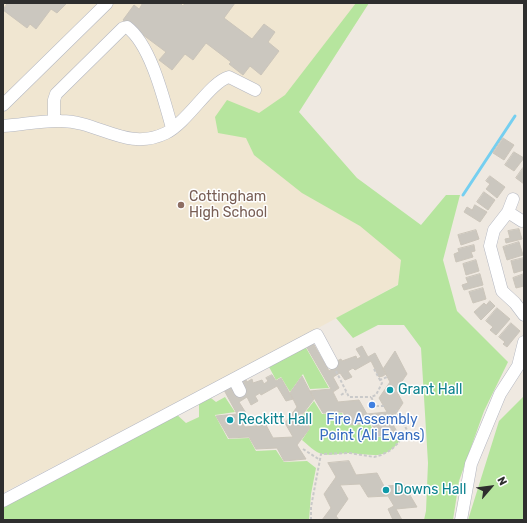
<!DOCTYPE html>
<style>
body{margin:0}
#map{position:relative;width:527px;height:523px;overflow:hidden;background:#efe9e1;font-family:Rubik,sans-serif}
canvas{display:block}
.frame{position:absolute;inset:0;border:4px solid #2e2e2e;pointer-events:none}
.north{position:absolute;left:471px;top:467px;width:40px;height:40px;-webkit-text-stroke:3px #fff;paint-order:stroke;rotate:62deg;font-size:11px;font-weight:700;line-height:16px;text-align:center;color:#2e2e2e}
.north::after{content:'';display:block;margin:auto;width:14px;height:18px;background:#2e2e2e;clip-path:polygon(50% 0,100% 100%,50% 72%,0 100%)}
</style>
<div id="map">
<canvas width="527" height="523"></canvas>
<div class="frame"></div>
<div class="north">N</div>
</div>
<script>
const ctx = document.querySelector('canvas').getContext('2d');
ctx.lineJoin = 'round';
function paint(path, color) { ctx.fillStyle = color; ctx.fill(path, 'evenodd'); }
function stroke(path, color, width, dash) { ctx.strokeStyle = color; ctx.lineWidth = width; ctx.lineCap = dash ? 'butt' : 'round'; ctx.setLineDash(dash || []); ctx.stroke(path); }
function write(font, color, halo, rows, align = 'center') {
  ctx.font = font + ' Rubik,sans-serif'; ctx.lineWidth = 3; ctx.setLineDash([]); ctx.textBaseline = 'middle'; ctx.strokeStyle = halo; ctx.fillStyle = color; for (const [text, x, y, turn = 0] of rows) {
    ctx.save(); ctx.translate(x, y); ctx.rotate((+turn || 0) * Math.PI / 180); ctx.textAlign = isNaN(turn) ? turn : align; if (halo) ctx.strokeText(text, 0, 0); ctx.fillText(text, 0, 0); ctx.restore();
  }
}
paint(new Path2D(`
 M3,3H369L274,150L443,260L287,345L3,493Z`), '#f0e6d1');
paint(new Path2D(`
 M356,3H369L299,112L357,178L421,225L446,195H460L443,260L457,311L508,362L484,411L459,481L453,520H424L426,511L428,463L421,348L404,325H378L353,338L336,318L398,285L401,260L360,226L302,193L254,155L246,138L218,133L215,117L227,100L259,113L285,95Z
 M305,346L329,388L310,389L303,374L290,392L281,377L276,380L268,365Z
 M524,396V520H468L499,421Z
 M225,397L235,412L215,415L228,439L249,438L256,451L276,450L284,462L307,461L316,468L311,494L309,520H3V504L175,413L186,423L199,417V403L211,398L216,402Z
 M314,401L322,414L342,413L349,425L370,424L377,437L403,436C387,461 375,455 350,453C341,453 331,456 322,454C316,453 307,444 302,440L310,428L303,415Z`), '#b6e59e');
stroke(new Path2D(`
 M463,195L515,116`), '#75cff0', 3);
const building = new Path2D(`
 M8,3H67L57,13L51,9L36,29L30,24L27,28L3,10Z
 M143,3H180L183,6L185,3H235L224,18L252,39L264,24L275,32L268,42L279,51L261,75L250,66L243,75L229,64L231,62L206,43L193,60L185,54L172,70L159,60L166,52L123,20L134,5L139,9Z
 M503,138L514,145L504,160L493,153Z
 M514,152L524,158L514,171L505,165Z
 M523,168L524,169V184L516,178Z
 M490,176L505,187L497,198L486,189L490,184L486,181Z
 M484,192L495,200L488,210L477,202Z
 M475,205L487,212L480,222L464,212L467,207L472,210Z
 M519,229L522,239L506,243L505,239L510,238L508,231Z
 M476,230L479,239L461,245L458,235Z
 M519,242L523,255L507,260L503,247Z
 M474,245L475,251L471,252L473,257L456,262L454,254L459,252L458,249Z
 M524,258V270L514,273L511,261Z
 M476,260L479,271L466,275L463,264Z
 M480,274L483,285L464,290L462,285L468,283L466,278Z
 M524,274V286L516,288L513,278Z
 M483,288L486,299L473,303L469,292Z
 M490,301L495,306L481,320L474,312L484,303L486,305Z
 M497,308L510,319L496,335L490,330L493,327L486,321Z
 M511,323L520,331L507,347L503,344L505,342L499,337Z
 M313,343L329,371L337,366L335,362L341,359L342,361L356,356L357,359L361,357L356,349L362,346L368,357L375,353L386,374L383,376L379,377L371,361L355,370L353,368L348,371L352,377L345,380L340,373L333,377L339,388L333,392L338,402L359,400L367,414L387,412L379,398L390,382L383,369L395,351L407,374L396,390L403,403L391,421L399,435L378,436L371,423L350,425L343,412L323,413L310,391L331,389L306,346Z
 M272,375L276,381L281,378L293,399L286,401L277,386L261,395L260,393L255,396L258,401L251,405L247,397L239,402L246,413L239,417L245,427L266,425L273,438L293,437L285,423L297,407L290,393L302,376L314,399L302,415L310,428L297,445L306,459L284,461L277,448L256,449L249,437L229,438L216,416L237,414L224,390L230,386L235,395L243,391L238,382L245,378L247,382L252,379L253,383L262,380L264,384L268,381L266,378Z
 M349,461L356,475L377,473L384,486L404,485L417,507L396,509L402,520H393L388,509L394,506L388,496L368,497L360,484L340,485L348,499L336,516L339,520H322L331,508L324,494L336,477L328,463Z`);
paint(building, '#cbc7bf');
stroke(building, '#cbc5ba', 1);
const minor = new Path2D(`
 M3,105L107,3
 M54,121V100L56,94L123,28L127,27C151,45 164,100 172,128
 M3,126C22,125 42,120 61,121C99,121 127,152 166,133C188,122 210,82 229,77L255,90
 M513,199L508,212L522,221
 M508,212L494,230L490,246L502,291L515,303L524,315
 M234,379L240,391
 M3,501L317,335L332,363
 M461,520L471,464L500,394L518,366L524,342`);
stroke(minor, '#b4b7c1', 13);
stroke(new Path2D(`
 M374,369L380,380
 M336,371L349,397H371
 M341,395L346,392
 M384,406H376L371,397L376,395L382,383L380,380L387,377
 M303,449L320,460
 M311,520V507L321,454L350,453L374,457L381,455L391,450L399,442L407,430L396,410`), '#c9c9c9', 2, [3, 2]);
stroke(minor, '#fff', 12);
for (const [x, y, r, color] of [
 [181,205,4,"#8d6e63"],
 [390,390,4,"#0f9aa8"],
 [372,405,4,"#3f7fe0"],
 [230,420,4,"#0f9aa8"],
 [386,490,4,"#0f9aa8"]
]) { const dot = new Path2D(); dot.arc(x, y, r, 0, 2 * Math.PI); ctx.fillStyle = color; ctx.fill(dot); stroke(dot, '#fff', 1.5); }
write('14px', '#785e54', '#fff', [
 ["Cottingham",189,197],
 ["High School",189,213]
], 'left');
write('14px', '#0d838f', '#fff', [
 ["Grant Hall",398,390],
 ["Reckitt Hall",238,420],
 ["Downs Hall",394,490]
], 'left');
write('14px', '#366cbe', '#fff', [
 ["Fire Assembly",372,420],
 ["Point (Ali Evans)",372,436]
]);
</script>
